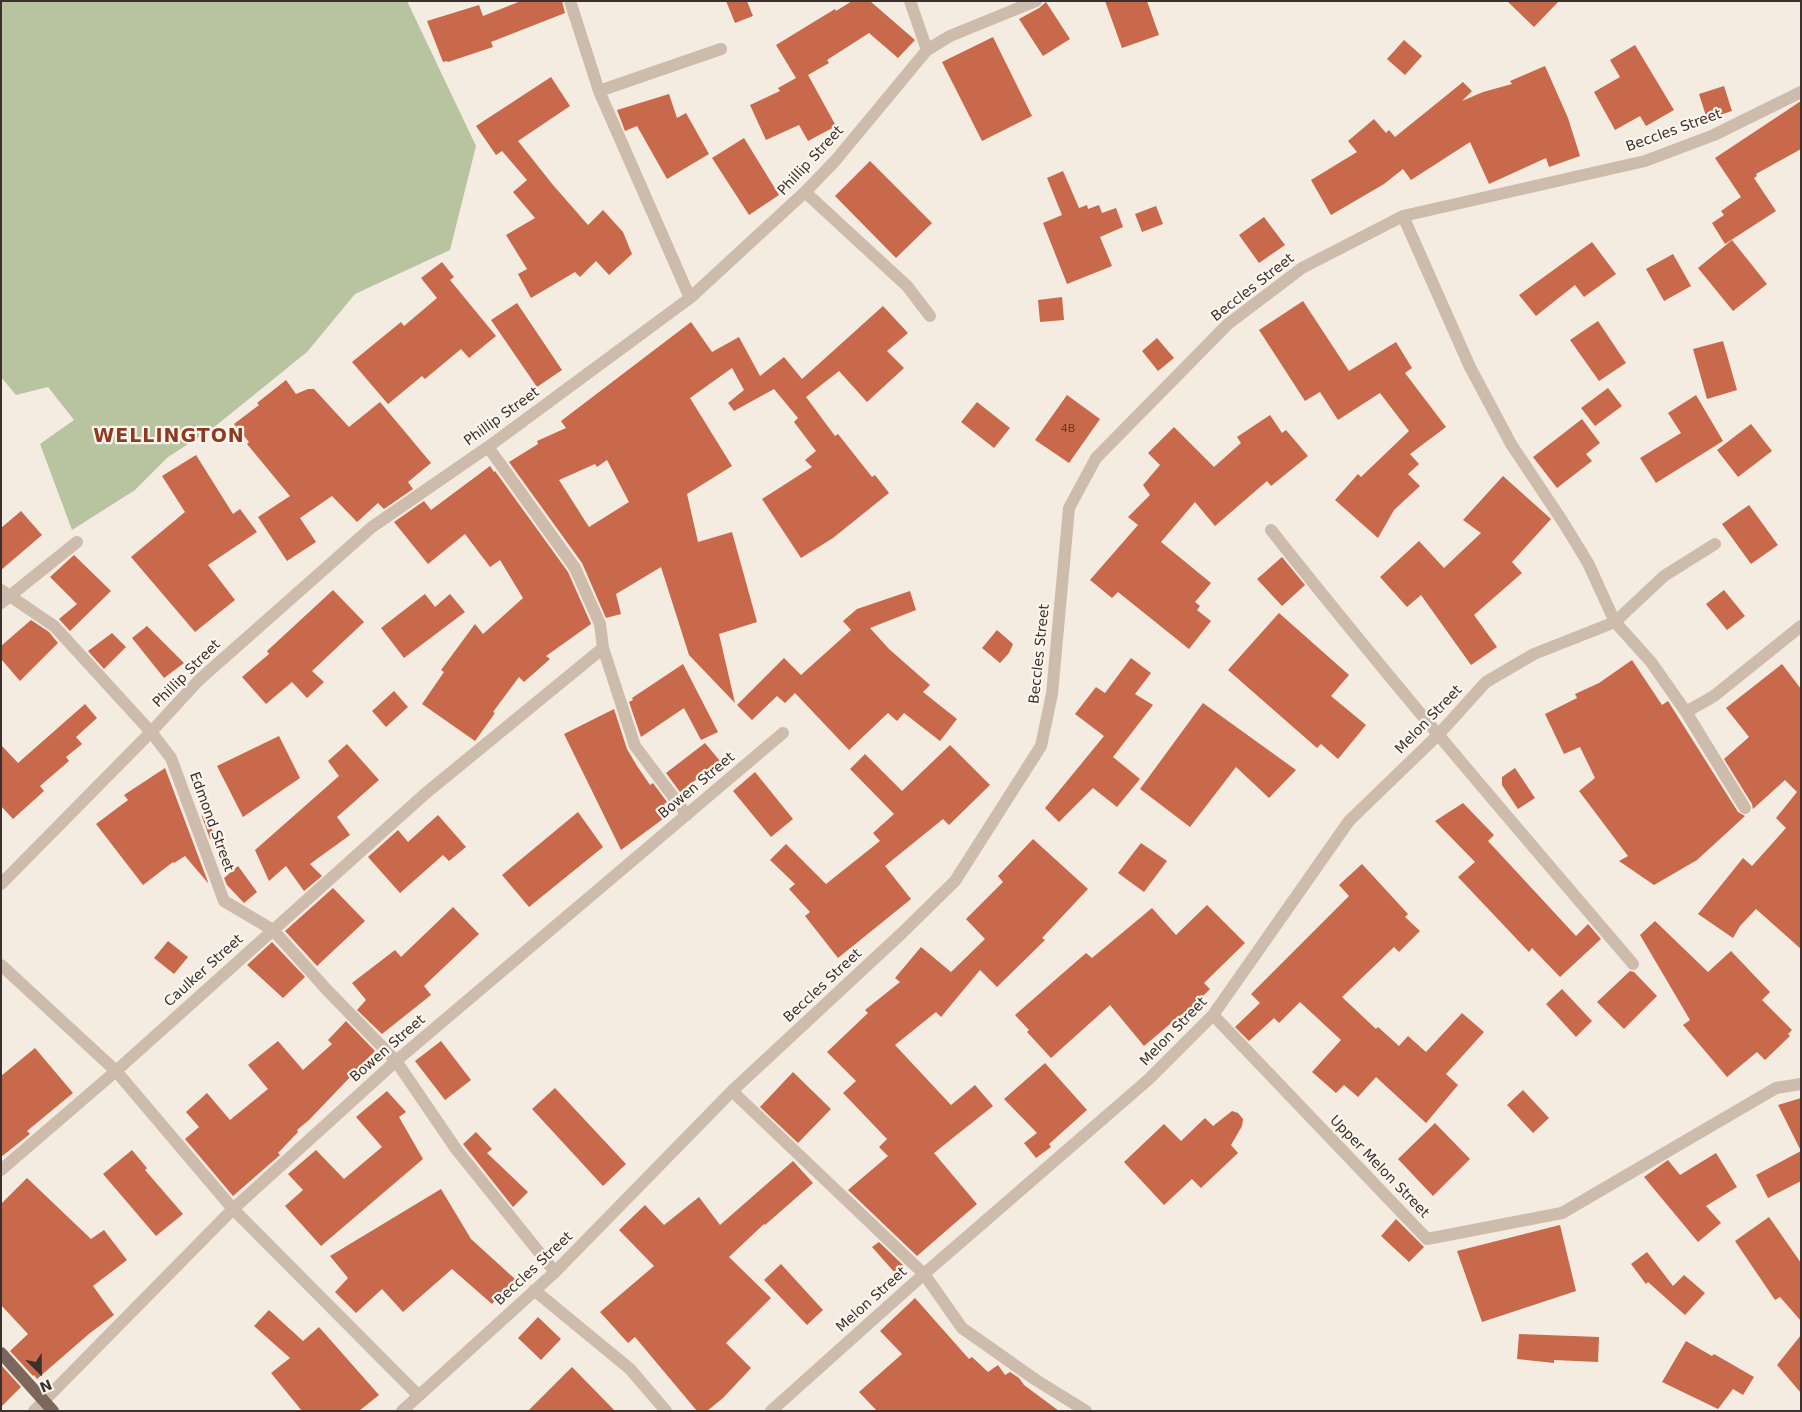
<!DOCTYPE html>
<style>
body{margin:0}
#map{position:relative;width:1802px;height:1412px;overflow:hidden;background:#f4ebe1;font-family:"DejaVu Sans",sans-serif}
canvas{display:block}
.frame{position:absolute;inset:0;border:2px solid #3b302b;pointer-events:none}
.north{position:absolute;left:15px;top:1347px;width:50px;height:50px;-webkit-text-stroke:4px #fbf5ee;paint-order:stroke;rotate:157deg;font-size:14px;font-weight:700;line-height:20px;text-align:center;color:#3b302b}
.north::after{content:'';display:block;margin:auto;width:18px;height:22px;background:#3b302b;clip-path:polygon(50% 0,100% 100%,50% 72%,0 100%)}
</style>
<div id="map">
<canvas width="1802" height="1412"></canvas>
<div class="frame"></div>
<div class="north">N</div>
</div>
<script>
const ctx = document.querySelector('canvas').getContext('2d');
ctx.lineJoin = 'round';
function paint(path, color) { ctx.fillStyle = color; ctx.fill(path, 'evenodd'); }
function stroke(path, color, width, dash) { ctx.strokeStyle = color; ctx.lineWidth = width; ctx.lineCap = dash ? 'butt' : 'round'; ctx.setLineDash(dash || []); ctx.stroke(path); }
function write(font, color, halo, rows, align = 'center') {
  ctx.font = font + ' "DejaVu Sans",sans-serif'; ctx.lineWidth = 4.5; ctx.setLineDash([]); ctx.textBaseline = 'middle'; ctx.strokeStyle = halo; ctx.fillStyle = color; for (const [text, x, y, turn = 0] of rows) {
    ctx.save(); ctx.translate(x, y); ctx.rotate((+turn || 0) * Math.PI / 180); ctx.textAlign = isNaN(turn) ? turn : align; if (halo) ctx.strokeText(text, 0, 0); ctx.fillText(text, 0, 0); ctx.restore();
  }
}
paint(new Path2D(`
 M1,1H407L476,146L450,250L355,294L307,352L213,428L168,457L135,490L72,530L40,444L74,420L48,387L16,395L1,377Z`), '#b8c4a0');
paint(new Path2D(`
 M521,1H562L565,13L491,42L493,47L448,62L447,61L443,62L427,21L479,5L483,16Z
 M726,1H747L753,16L735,23Z
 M852,1H870L915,40L898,58L869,33L827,60L829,63L808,75L836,126L808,141L799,125L766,140L750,105L780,91L778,88L796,78L776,45L835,9L836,11Z
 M1105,1H1147L1159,35L1122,48Z
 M1507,1H1559L1534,27Z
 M1046,2L1070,39L1043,56L1019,19L1039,8Z
 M993,37L1032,116L982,141L942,62Z
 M1404,40L1422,56L1405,75L1387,59Z
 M1635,45L1674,110L1646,126L1640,116L1615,130L1594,92L1620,77L1610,60Z
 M1545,66L1568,118L1580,156L1549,167L1546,158L1489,184L1470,142L1411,180L1403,169L1384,184L1331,215L1311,180L1357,152L1348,141L1374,119L1386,133L1389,130L1395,137L1463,82L1472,91L1462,101L1483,92L1512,84L1510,81Z
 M551,77L570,106L518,141L553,185L588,225L603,210L623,232L632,254L609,275L596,261L580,277L575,272L531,298L518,274L527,269L506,235L535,218L513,192L527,180L502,151L496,155L476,126Z
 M1724,86L1732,111L1707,119L1699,94Z
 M669,94L677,118L686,113L709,154L667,179L637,126L625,131L617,110Z
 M1801,101V149L1756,174L1757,176L1754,178L1776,211L1725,244L1712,223L1724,215L1721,211L1741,197L1715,158Z
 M744,138L779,195L749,215L712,158Z
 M870,161L932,223L896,258L835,196Z
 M1063,171L1079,208L1087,205L1088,209L1099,205L1102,213L1116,208L1123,227L1100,237L1112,266L1067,284L1043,223L1062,215L1047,178Z
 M1156,206L1163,224L1142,232L1135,214Z
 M1264,217L1285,245L1259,263L1239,235Z
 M1732,240L1767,284L1733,311L1698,268Z
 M1592,242L1616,274L1584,297L1575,285L1536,316L1519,295Z
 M1673,254L1691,286L1664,301L1646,269Z
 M442,262L454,277L450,280L496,336L469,358L461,349L425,379L422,376L388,404L352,362L401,322L404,326L437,298L421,278Z
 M1062,297L1064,320L1040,322L1038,300Z
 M1303,301L1349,371L1396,342L1412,368L1405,373L1446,427L1410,454L1419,464L1408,474L1420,486L1394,510L1378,538L1335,500L1358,474L1361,477L1409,431L1380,393L1338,420L1320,392L1305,401L1259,330Z
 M517,303L562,370L537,387L491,320Z
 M883,306L908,333L887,351L904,368L867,402L839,371L806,397L835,436L838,434L872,477L875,475L889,493L833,538L801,558L762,499L812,467L805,460L816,451L794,422L798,418L774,389L734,411L728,403L744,390L732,368L690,398L732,466L687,494L698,542L732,532L757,622L719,634L735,703L689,655L661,567L616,594L621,614L606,618L582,563L509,462L538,444L537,441L566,428L561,421L691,322L712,352L739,337L760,376L784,357L802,379ZM607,460L629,502L589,527L559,480L595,464L597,467Z
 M1598,321L1626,363L1599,381L1570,340Z
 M1157,338L1174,358L1158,371L1142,351Z
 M1723,341L1737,390L1707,399L1693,349Z
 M286,380L296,394L308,389H314L349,427L380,402L431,463L408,482L413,489L384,509L378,503L357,522L332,496L300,518L316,542L287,561L258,517L290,496L247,444L249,442L234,424L259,405L257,403Z
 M1608,388L1622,406L1595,426L1581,408Z
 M1067,395L1100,419L1069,463L1035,440Z
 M1696,395L1723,441L1656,483L1640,458L1681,433L1668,413Z
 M977,402L1010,428L994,448L961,422Z
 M1270,415L1282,433L1286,430L1308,456L1271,486L1267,481L1215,526L1195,502L1161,542L1211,583L1195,602L1200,606L1197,610L1211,621L1189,649L1118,592L1112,598L1090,580L1138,525L1128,517L1150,495L1143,485L1160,465L1148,453L1174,427L1214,467L1241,443L1237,437Z
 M1582,419L1600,443L1586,454L1592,461L1557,488L1533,457Z
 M1751,424L1772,451L1738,477L1717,450Z
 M196,455L233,514L240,509L257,532L208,565L235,600L195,632L131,557L185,512L162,476Z
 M490,466L494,472L495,471L568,572L591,624L546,656L550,659L524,682L519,677L493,712L495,713L475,741L422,704L444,672L441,670L475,624L483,634L523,598L500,560L490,567L465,534L428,564L394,522L424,501L431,510Z
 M1503,476L1551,519L1512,562L1522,573L1474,615L1497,647L1471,665L1421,595L1407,607L1380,577L1419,541L1444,568L1481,533L1463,520Z
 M1749,505L1778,545L1751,564L1722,524Z
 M21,511L42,535L1,570V528Z
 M74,555L111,591L70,631L59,619L77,604L50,577Z
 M1282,557L1305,585L1282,606L1257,579Z
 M333,590L364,622L312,671L324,682L307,698L292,682L266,704L242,677L269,654L267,651Z
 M1724,590L1745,616L1727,630L1706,604Z
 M910,591L916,610L870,628L889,649L930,685L923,692L957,719L940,741L904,713L897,721L888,713L849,750L795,693L785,703L777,696L752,720L737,705L784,658L801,675L851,630L843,621L857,609Z
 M425,594L435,607L450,594L465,612L404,658L381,628Z
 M1279,613L1349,675L1331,696L1366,725L1338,759L1321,744L1317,748L1228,670Z
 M31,620L49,632L58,643L20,681L1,659V646Z
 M147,626L184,663L164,678L132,638Z
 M997,630L1013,644L1009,653L1000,663L982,648Z
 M112,633L126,647L104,669L88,651Z
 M1131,658L1151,673L1135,694L1153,705L1113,757L1140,779L1117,807L1093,788L1059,822L1045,808L1104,736L1075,714L1096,687L1105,693Z
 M1632,660L1662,705L1668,701L1738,812L1745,816L1697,860L1654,885L1619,861L1628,856L1579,791L1595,778L1580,747L1564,754L1545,714L1577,698L1575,694L1599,683Z
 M683,664L718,732L701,740L684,708L641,737L629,702L633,700L632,698Z
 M1782,664L1801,689V949L1756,909L1740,926L1733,938L1698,914L1743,858L1752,866L1786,828L1776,818L1797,792L1785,780L1753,809L1752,804L1724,759L1749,737L1726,708Z
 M394,691L408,707L386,727L372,711Z
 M1203,703L1296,770L1269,798L1236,767L1190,827L1140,789Z
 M85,704L97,718L76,737L82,744L66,757L69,761L40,786L44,791L13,819L1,806V745L18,763Z
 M614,709L627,749L637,766L650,785L653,783L667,802L664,804L671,813L621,850L564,734Z
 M279,736L300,778L243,817L217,766Z
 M705,743L720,761L680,792L666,773Z
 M347,744L379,780L337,817L350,835L310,864L322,876L304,891L286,866L269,881L255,850L339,776L328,761Z
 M950,745L990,785L949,825L943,819L885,866L911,899L838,958L805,916L810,912L789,889L795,884L770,860L786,844L826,884L880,841L873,833L894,814L850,769L865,754L902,791Z
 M165,768L208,882V883L185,856L174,863L173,862L143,885L96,824L128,800L124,795Z
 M1515,768L1535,798L1518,809L1502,785V777Z
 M755,772L793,819L771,837L733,791Z
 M1463,803L1494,835L1488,841L1576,936L1588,924L1601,939L1560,977L1532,948L1529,952L1458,877L1475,862L1435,821Z
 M578,812L603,847L529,907L502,875Z
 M201,814L216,835L210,839Z
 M438,815L466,847L449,861L443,855L400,893L368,857L398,830L408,842Z
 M1033,839L1088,889L1042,938L1045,940L997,987L980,970L941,1017L936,1012L895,1045L951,1105L975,1085L993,1106L934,1153L977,1204L917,1256L848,1190L888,1156L879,1147L887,1139L843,1093L856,1081L827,1052L868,1013L865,1010L900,982L895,978L921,947L951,972L985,939L966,919L1003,882L998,876Z
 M1141,843L1167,861L1144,892L1118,873Z
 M1362,864L1408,914L1405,917L1420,931L1399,952L1394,947L1342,997L1376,1029L1378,1027L1399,1046L1408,1036L1426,1052L1462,1013L1484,1032L1446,1074L1458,1085L1426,1123L1376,1077L1358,1097L1344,1085L1336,1093L1312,1072L1341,1040L1300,1002L1279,1023L1274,1018L1249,1041L1235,1027L1260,1003L1251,994L1349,896L1339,885Z
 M238,866L257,892L244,903L227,885L224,878Z
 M333,888L365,921L317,966L285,931Z
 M1207,905L1245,943L1204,983L1210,989L1183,1016L1182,1014L1144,1046L1110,1005L1051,1058L1027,1032L1029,1030L1015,1015L1086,953L1092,958L1152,908L1176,935Z
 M453,907L479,934L424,986L431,995L382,1034L357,1010L366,1000L352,983L395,950L401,957Z
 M1655,921L1708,972L1731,951L1770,992L1762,1000L1792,1030L1788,1034L1790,1036L1765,1060L1757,1052L1727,1077L1683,1025L1690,1020L1640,935Z
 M168,941L188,957L174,974L154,958Z
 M272,942L305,977L283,998L247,965Z
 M1630,971L1634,972L1657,996L1624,1029L1597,1002Z
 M1562,989L1592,1021L1576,1037L1546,1004Z
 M346,1021L375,1051L309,1120L297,1130L298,1132L278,1153L280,1155L233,1196L185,1139L199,1127L186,1112L207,1093L230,1120L268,1089L248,1065L278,1041L303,1070L332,1044L328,1040Z
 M441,1041L471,1080L445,1100L415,1061Z
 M35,1048L73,1093L27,1131L30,1134L1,1157V1076Z
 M1045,1063L1087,1110L1049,1144L1051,1147L1036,1158L1024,1143L1037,1133L1004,1099Z
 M793,1072L831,1109L798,1143L760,1107Z
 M555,1088L626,1164L603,1186L532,1109Z
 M1523,1090L1549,1118L1533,1133L1507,1105Z
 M387,1091L406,1112L399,1117L423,1159L321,1246L285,1206L303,1190L288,1174L316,1150L344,1179L382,1147L356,1117Z
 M1801,1098V1181L1768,1198L1756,1175L1801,1151L1778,1105Z
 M1232,1111L1238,1113L1243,1119L1242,1126L1231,1145L1238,1153L1201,1188L1192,1179L1164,1205L1124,1162L1164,1124L1181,1141L1205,1118L1213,1126Z
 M1435,1123L1470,1159L1433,1196L1398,1159Z
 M476,1132L492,1149L487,1153L528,1192L513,1207L463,1144Z
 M132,1150L147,1168L145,1170L183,1214L156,1236L103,1174Z
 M1716,1153L1737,1187L1706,1206L1721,1223L1698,1242L1644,1177L1668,1160L1680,1175Z
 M793,1161L813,1183L765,1225L764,1224L729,1257L771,1298L726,1343L751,1368L723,1398L707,1411H697L635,1337L628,1343L600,1312L654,1266L619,1230L645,1205L664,1225L699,1197L720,1225Z
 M27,1178L91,1239L104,1230L127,1260L93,1286L114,1315L90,1333L37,1379L34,1375L33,1376L10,1351L28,1334L1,1305V1204Z
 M441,1189L471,1239L515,1279L492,1304L452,1269L403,1312L382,1289L356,1313L335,1292L348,1278L330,1256Z
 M1769,1217L1801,1263V1321L1780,1297L1775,1300L1735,1241Z
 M1396,1219L1424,1247L1409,1262L1381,1236Z
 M1560,1225L1576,1291L1482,1322L1457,1251Z
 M879,1242L904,1266L896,1274L872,1247Z
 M1647,1252L1673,1286L1684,1275L1705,1293L1685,1315L1648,1282L1646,1284L1631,1264Z
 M781,1264L823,1310L807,1325L764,1280Z
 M915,1298L969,1359L972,1357L988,1372L998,1365L1005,1375L1010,1372L1019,1378L1024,1385L1059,1411H877L859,1392L902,1354L880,1331Z
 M269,1310L303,1341L319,1327L379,1395L359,1411H302L271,1373L290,1358L254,1326Z
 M538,1317L561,1339L541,1360L518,1338Z
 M1519,1334L1599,1337L1598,1362L1554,1360V1363L1517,1359Z
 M1801,1335V1393L1777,1365Z
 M1686,1341L1712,1356L1714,1354L1754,1377L1743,1395L1733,1389L1718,1409L1662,1382Z
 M1,1365L21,1387L1,1407Z
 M572,1367L615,1411H528Z`), '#c8694b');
stroke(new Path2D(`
 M570,1L599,91L690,298
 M910,1L927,50
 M599,91L721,49
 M805,192L907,286L930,316
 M1403,216L1470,367L1511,444L1563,522L1588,563L1615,622L1651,662L1686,712L1745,808
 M488,447L575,568L600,624L603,648L635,746L687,815
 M1271,530C1388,678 1511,821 1633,964
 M1,590L54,626L151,732L171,758L224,901L273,930L327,990L396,1061L456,1149L555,1272
 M1,603L77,542
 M1686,712L1714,696L1801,626
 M1,884L151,732L199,680L372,527L488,447L690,298L805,192L835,161L927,50L950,36L1036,1
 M1,965L116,1071L233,1209L418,1395
 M1213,1015L1427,1239L1562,1213L1776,1088L1801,1084
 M732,1091L924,1274L962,1328L1036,1380L1086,1411
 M1,1170L116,1071L426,793L603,648
 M534,1290L630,1369L666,1411
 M34,1411L233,1209L396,1061L783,733
 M402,1411L555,1272L732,1091L902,933L955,881L1041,746L1052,694L1069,508L1096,458L1228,324L1302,268L1403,216L1645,161L1714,135L1801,92
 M771,1411L924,1274L1149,1079L1213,1015L1349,821L1438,735L1486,682L1534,654L1615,622L1664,576L1715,544`), '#cdbbac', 12);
stroke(new Path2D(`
 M1,1353L53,1411`), '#7d675c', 12);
write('11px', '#5e3e33', null, [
 ["4B",1068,429]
]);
write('14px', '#3b302b', '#fbf5ee', [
 ["Beccles Street",1674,131,-20],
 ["Phillip Street",811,161,-47],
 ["Beccles Street",1253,288,-38],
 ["Phillip Street",502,417,-36],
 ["Beccles Street",1040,654,-84],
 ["Phillip Street",187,674,-45],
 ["Melon Street",1429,720,-46],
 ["Bowen Street",697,786,-40],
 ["Edmond Street",211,822,70],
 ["Caulker Street",204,971,-42],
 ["Beccles Street",823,986,-43],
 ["Melon Street",1174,1032,-46],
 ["Bowen Street",388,1049,-41],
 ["Upper Melon Street",1379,1167,46],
 ["Beccles Street",534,1269,-43],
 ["Melon Street",872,1300,-42]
]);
ctx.letterSpacing = '1px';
write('bold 19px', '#8c3b22', '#fbf5ee', [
 ["WELLINGTON",169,437]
]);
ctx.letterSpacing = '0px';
</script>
